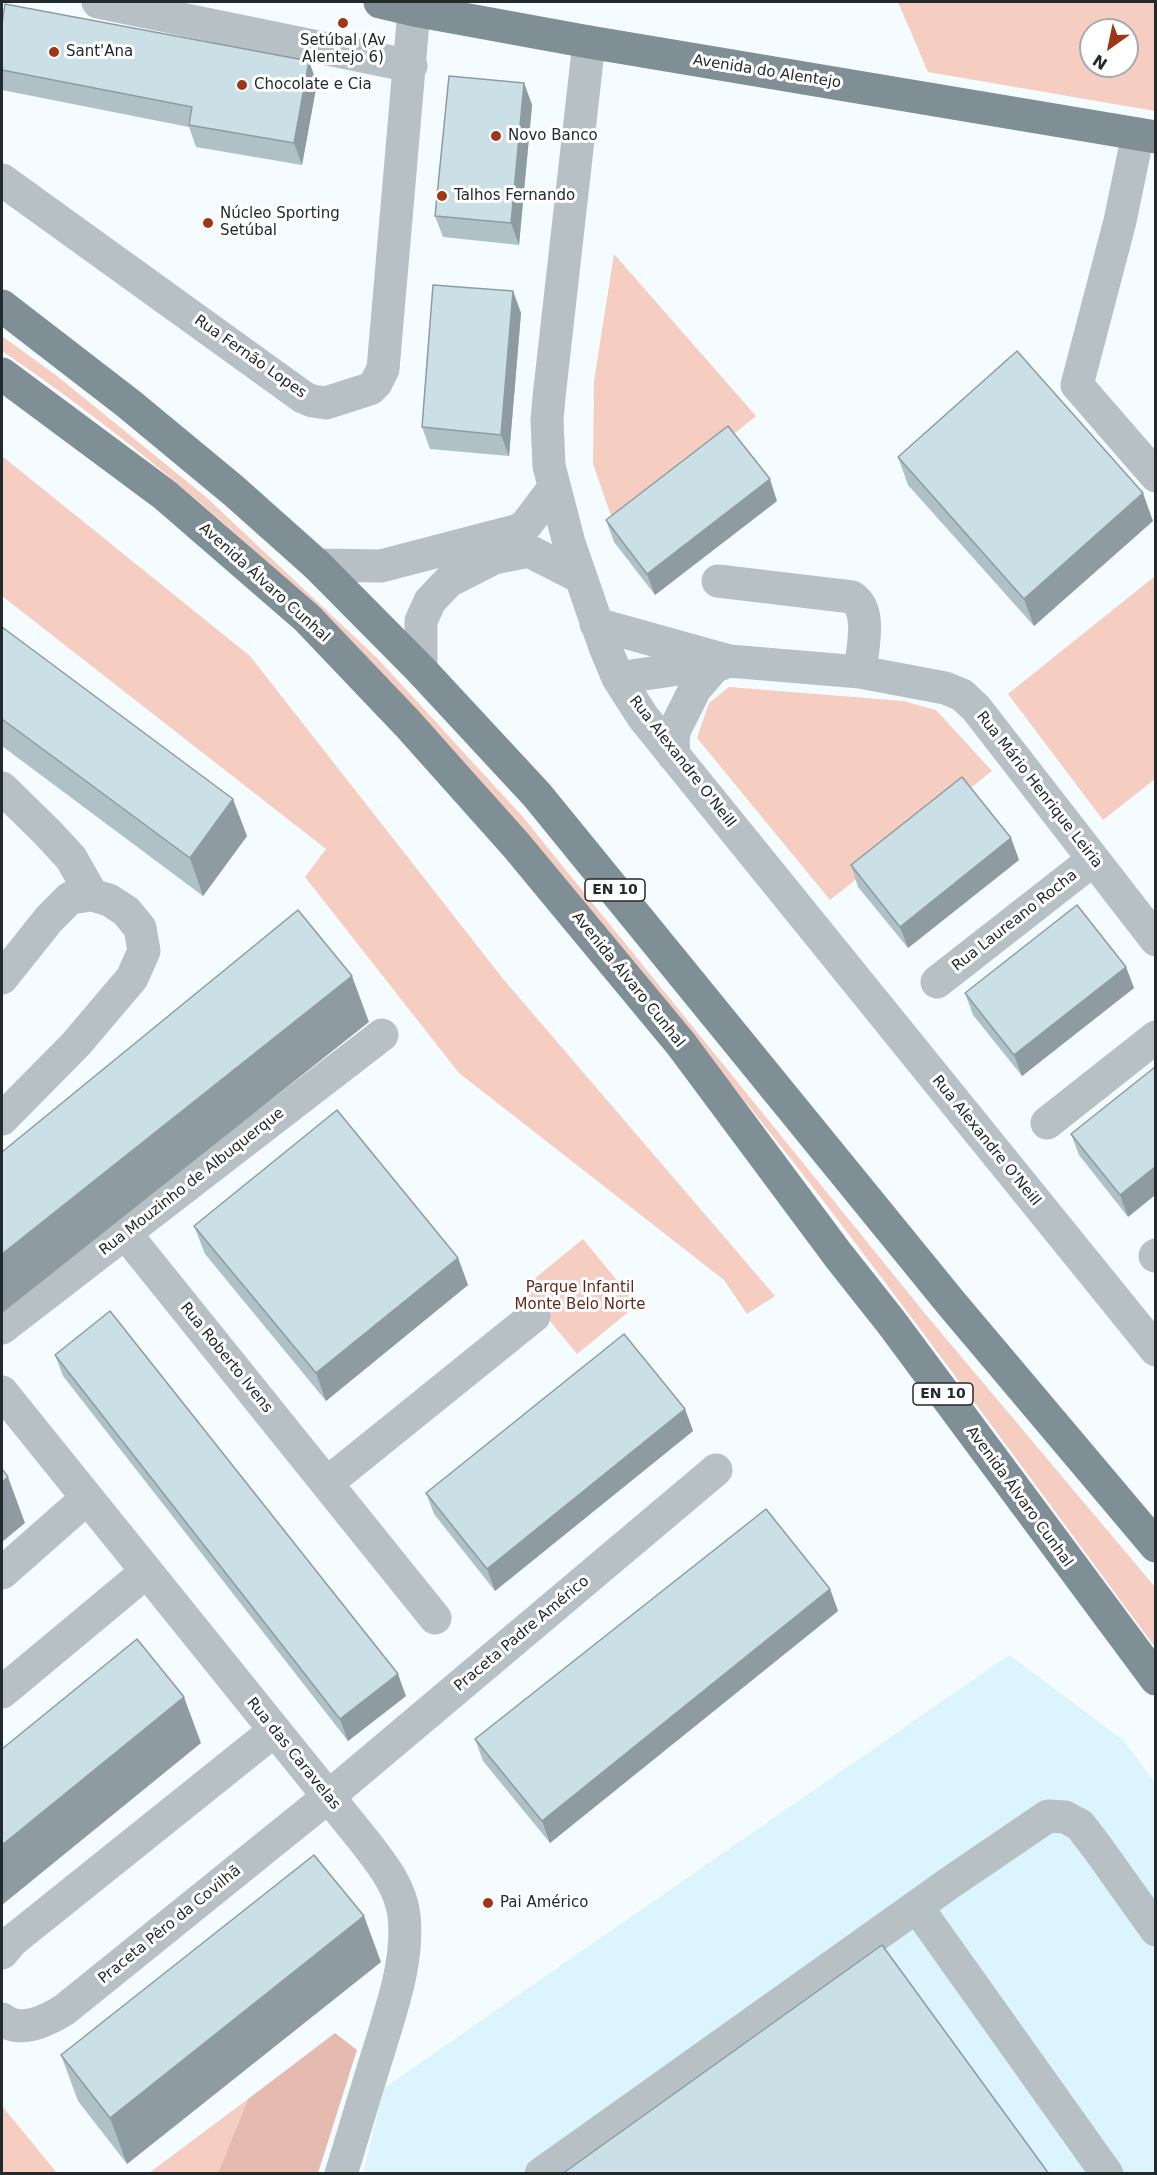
<!DOCTYPE html>
<meta charset="utf-8">
<style>
body{margin:0}
#map{position:relative;width:1157px;height:2175px;overflow:hidden;background:#f4fcff;font-family:"DejaVu Sans",sans-serif}
canvas{display:block}
.frame{position:absolute;inset:0;border:3px solid #222a2c;pointer-events:none}
.north{position:absolute;left:1079px;top:18px;width:60px;height:60px;box-sizing:border-box;background:#fff;border:2px solid #a7aaab;border-radius:50%;rotate:213deg;font-size:16px;font-weight:700;line-height:24px;text-align:center;color:#222a2c}
.north::after{content:'';display:block;margin:auto;width:21px;height:27px;background:#9e3717;clip-path:polygon(50% 0,100% 100%,50% 72%,0 100%)}
</style>
<div id="map">
<canvas width="1157" height="2175"></canvas>
<div class="frame"></div>
<div class="north">N</div>
</div>
<script>
const ctx = document.querySelector('canvas').getContext('2d');
ctx.lineJoin = 'round';
function paint(path, color) { ctx.fillStyle = color; ctx.fill(path, 'evenodd'); }
function stroke(path, color, width, dash) { ctx.strokeStyle = color; ctx.lineWidth = width; ctx.lineCap = dash ? 'butt' : 'round'; ctx.setLineDash(dash || []); ctx.stroke(path); }
function write(font, color, halo, rows, align = 'center') {
  ctx.font = font + ' "DejaVu Sans",sans-serif'; ctx.lineWidth = 6; ctx.setLineDash([]); ctx.textBaseline = 'middle'; ctx.strokeStyle = halo; ctx.fillStyle = color; for (const [text, x, y, turn = 0] of rows) {
    ctx.save(); ctx.translate(x, y); ctx.rotate((+turn || 0) * Math.PI / 180); ctx.textAlign = isNaN(turn) ? turn : align; if (halo) ctx.strokeText(text, 0, 0); ctx.fillText(text, 0, 0); ctx.restore();
  }
}
paint(new Path2D(`
 M1009,1655L1124,1741L1155,1783V2173L363,2174L384,2088Z`), '#dcf4fd');
paint(new Path2D(`
 M898,2H1155V111L928,72ZM1091,30H1127V66H1091Z
 M614,254L756,416L616,530L593,464L594,381Z
 M2,336L57,376L206,497L378,659L522,816L927,1316L1155,1587V1647C1047,1501 941,1355 831,1211C769,1129 704,1051 639,972C587,909 537,844 483,783C339,621 181,472 2,351Z
 M2,456L250,656L504,980L775,1296L747,1314L724,1280L459,1073L305,877L326,849L2,596Z
 M1155,576V779L1103,820L1008,694Z
 M729,687L903,701L936,710L992,771L830,900L697,738L709,703Z
 M583,1239L637,1305L577,1354L523,1288Z
 M248,2099L218,2173H149Z
 M2,2106L57,2173H2Z`), '#f6cdc1');
paint(new Path2D(`
 M335,2033L357,2050L318,2173H218L248,2099Z`), '#e5bbaf');
stroke(new Path2D(`
 M98,2L411,66
 M589,42L549,397L547,420L549,466L569,543L605,647L618,678L643,717L1156,1350
 M1138,134L1120,221L1077,385L1156,476
 M2,180L303,397L312,401L326,403L360,392L370,389L376,383L383,369L414,10
 M317,565L381,566L519,530L526,525L554,488
 M718,581L852,597C873,611 862,649 860,672
 M596,624L729,661L860,672L945,688L962,695L976,708L1156,940
 M421,670V621L430,601L449,581L494,558L529,551L580,577
 M618,678L719,663
 M674,756L673,739L675,729L695,689L714,667L729,661
 M2,788L47,832L71,858L92,895
 M2,978L49,919L70,898L92,895L109,900L126,911L140,928L144,951L132,978L76,1044L2,1119
 M937,982L1093,860
 M1047,1123L1156,1037
 M125,1233L435,1618
 M1155,1256L1156,1255
 M2,1328L382,1035
 M2,1392L365,1842C382,1864 400,1886 404,1915C409,1960 392,2007 379,2050C366,2091 354,2132 341,2174
 M327,1483L534,1316
 M2,1573L86,1499
 M2,1692L145,1573
 M917,1907L1107,2174
 M2,1953L12,1941L274,1731
 M2,2019C20,2034 46,2021 64,2010L328,1797L716,1470
 M541,2174L951,1882L1048,1816L1065,1817L1080,1825L1099,1850L1156,1930`), '#b7c0c4', 33);
stroke(new Path2D(`
 M380,2L414,10L589,42L1156,137
 M2,306L129,404L234,491L317,565L421,670L537,795L951,1303L1156,1546
 M2,374L165,495L307,618L408,724L516,845L681,1044L838,1255L891,1322L1156,1679`), '#7f8f95', 33);
paint(new Path2D(`
 M2,24L317,83L302,165L196,147L189,127L2,90Z
 M524,83L532,105L519,245L443,237L435,216Z
 M513,291L521,313L509,456L430,449L422,427Z
 M898,457L1153,521L1034,626L908,485Z
 M777,501L655,595L614,542L606,520Z
 M2,627L247,836L203,896L2,746Z
 M1011,838L1019,860L908,948L858,887L851,865Z
 M1126,967L1134,988L1022,1076L973,1015L965,993Z
 M1155,1067V1195L1128,1217L1079,1155L1071,1134Z
 M194,1226L458,1258L468,1285L326,1401L205,1254Z
 M55,1355L406,1696L348,1741L63,1376Z
 M685,1409L693,1431L495,1591L434,1514L426,1493Z
 M830,1589L838,1611L550,1843L483,1761L475,1739Z
 M381,1962L127,2164L78,2101L61,2055Z`), '#afc0c7');
paint(new Path2D(`
 M309,61L317,83L302,165L294,143Z
 M524,83L532,105L519,245L511,223Z
 M513,291L521,313L509,456L501,435Z
 M770,479L777,501L655,595L647,574Z
 M1143,493L1153,521L1034,626L1024,599Z
 M233,799L247,836L203,896L190,858Z
 M1011,838L1019,860L908,948L900,927Z
 M1126,967L1134,988L1022,1076L1014,1055Z
 M352,976L369,1022L2,1313V1254Z
 M1155,1167V1195L1128,1217L1120,1195Z
 M458,1258L468,1285L326,1401L316,1373Z
 M685,1409L693,1431L495,1591L487,1569Z
 M8,1477L25,1523L2,1542V1482Z
 M830,1589L838,1611L550,1843L542,1821Z
 M398,1674L406,1696L348,1741L340,1719Z
 M184,1697L201,1743L2,1905V1845Z
 M364,1916L381,1962L127,2164L110,2118Z`), '#8e9ca2');
const building = new Path2D(`
 M5,4L309,61L294,143L189,125L192,107L2,70V24Z
 M449,76L524,83L511,223L435,216Z
 M433,285L513,291L501,435L422,427Z
 M1017,351L1143,493L1024,599L898,457Z
 M728,426L770,479L647,574L606,520Z
 M2,627L233,799L190,858L2,719Z
 M962,777L1011,838L900,927L851,865Z
 M1077,905L1126,967L1014,1055L965,993Z
 M298,910L352,976L2,1254V1152Z
 M1155,1067V1167L1120,1195L1071,1134Z
 M337,1110L458,1258L316,1373L194,1226Z
 M110,1311L398,1674L340,1719L55,1355Z
 M624,1334L685,1409L487,1569L426,1493Z
 M2,1469L8,1477L2,1482Z
 M766,1509L830,1589L542,1821L475,1739Z
 M137,1639L184,1697L2,1845V1749Z
 M314,1855L364,1916L110,2118L61,2055Z
 M882,1945L1049,2174H562Z`);
paint(building, '#cbdfe7');
stroke(building, '#8e9ca2', 1.5);
for (const [x, y, r, color] of [
 [343,23,6,"#9e3717"],
 [54,52,6,"#9e3717"],
 [242,85,6,"#9e3717"],
 [496,136,6,"#9e3717"],
 [442,196,6,"#9e3717"],
 [208,223,6,"#9e3717"],
 [488,1903,6,"#9e3717"]
]) { const dot = new Path2D(); dot.arc(x, y, r, 0, 2 * Math.PI); ctx.fillStyle = color; ctx.fill(dot); stroke(dot, '#fff', 2); }
for (const [x, y, w] of [
 [615,890,60],
 [943,1394,60]
]) { const box = new Path2D(); box.roundRect(x - w / 2, y - 11, w, 22, 4.5); ctx.fillStyle = '#fff'; ctx.fill(box); stroke(box, '#222a2c', 1.5); }
write('bold 14px', '#222a2c', null, [
 ["EN 10",615,890],
 ["EN 10",943,1394]
]);
write('15px', '#222a2c', '#fff', [
 ["Setúbal (Av",343,41,"center"],
 ["Alentejo 6)",343,58,"center"],
 ["Sant'Ana",66,52],
 ["Chocolate e Cia",254,85],
 ["Novo Banco",508,136],
 ["Talhos Fernando",454,196],
 ["Núcleo Sporting",220,214],
 ["Setúbal",220,231],
 ["Pai Américo",500,1903]
], 'left');
write('15px', '#222a2c', '#fff', [
 ["Avenida do Alentejo",767,72,9],
 ["Rua Fernão Lopes",250,357,35],
 ["Avenida Álvaro Cunhal",264,583,42],
 ["Rua Alexandre O'Neill",682,762,52],
 ["Rua Mário Henrique Leiria",1039,790,52],
 ["Rua Laureano Rocha",1015,921,-38],
 ["Avenida Álvaro Cunhal",628,980,51],
 ["Rua Alexandre O'Neill",986,1141,51],
 ["Rua Mouzinho de Albuquerque",192,1182,-38],
 ["Rua Roberto Ivens",226,1358,51],
 ["Avenida Álvaro Cunhal",1019,1497,54],
 ["Praceta Padre Américo",522,1634,-40],
 ["Rua das Caravelas",293,1754,51],
 ["Praceta Pêro da Covilhã",170,1925,-39]
]);
write('15px', '#602b1b', '#fff', [
 ["Parque Infantil",580,1288],
 ["Monte Belo Norte",580,1305]
]);
</script>
